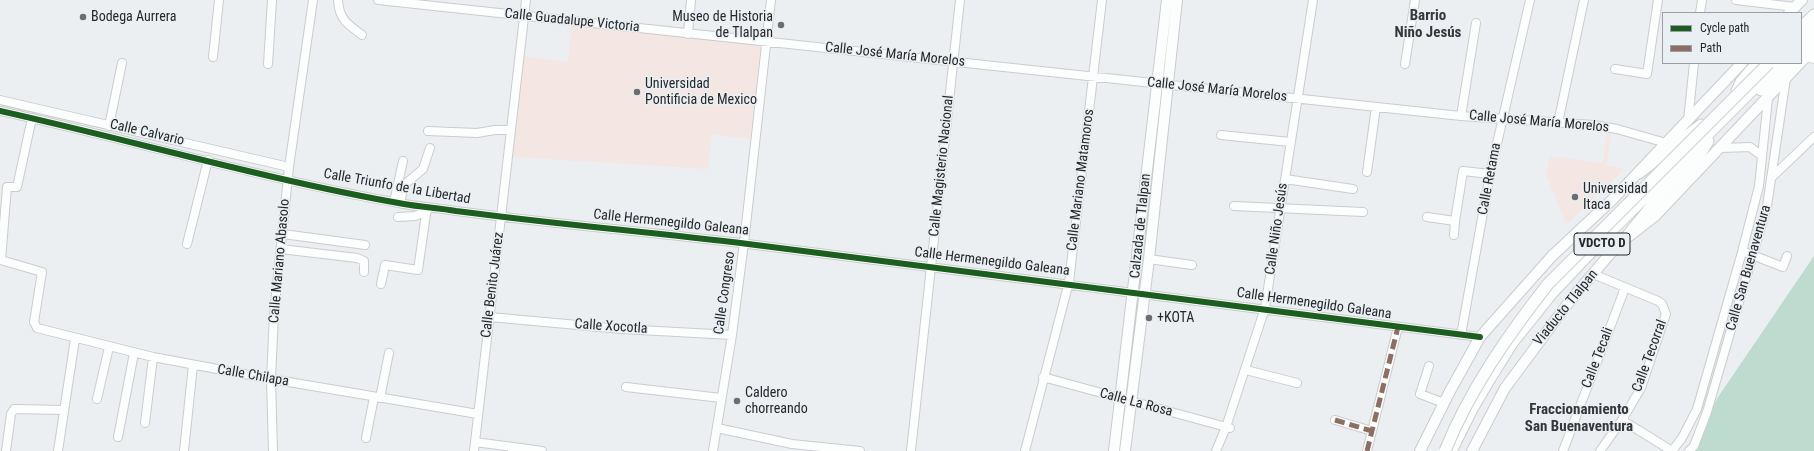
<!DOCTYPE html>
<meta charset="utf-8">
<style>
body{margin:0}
#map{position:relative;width:1814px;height:451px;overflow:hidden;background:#eceff2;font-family:"Roboto Condensed",sans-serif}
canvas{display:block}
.legend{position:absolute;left:1662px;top:12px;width:140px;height:52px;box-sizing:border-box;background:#eaeff4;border:1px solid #9b9fa3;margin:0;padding:5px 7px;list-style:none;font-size:12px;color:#252729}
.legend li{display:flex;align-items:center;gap:8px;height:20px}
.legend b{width:20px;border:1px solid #9b9fa3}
</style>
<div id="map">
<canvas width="1814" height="451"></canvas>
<ul class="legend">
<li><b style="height:5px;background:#1b5e20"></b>Cycle path</li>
<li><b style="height:5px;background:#8d6e63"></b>Path</li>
</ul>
</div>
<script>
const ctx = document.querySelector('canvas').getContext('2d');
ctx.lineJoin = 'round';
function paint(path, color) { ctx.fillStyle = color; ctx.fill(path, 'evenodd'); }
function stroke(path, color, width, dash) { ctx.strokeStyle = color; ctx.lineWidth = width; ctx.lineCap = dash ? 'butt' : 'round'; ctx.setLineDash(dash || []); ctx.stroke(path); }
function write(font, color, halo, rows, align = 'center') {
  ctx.font = font + ' "Roboto Condensed",sans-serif'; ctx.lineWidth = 3; ctx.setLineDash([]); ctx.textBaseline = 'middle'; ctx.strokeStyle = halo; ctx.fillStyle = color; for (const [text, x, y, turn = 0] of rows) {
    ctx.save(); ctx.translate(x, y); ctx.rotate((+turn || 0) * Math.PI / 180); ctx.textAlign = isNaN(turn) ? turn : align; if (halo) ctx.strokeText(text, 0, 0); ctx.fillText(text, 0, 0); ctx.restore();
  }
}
paint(new Path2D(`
 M571,25L761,44L750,139L712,134L708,169L513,157L523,56L568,62Z
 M1607,132H1611L1607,165L1625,169L1569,222L1565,221L1546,174L1550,156L1603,163Z`), '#f3e6e3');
paint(new Path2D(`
 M1814,256V451H1685L1703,428L1718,397Z`), '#bddccf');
const minor = new Path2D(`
 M338,0C339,19 347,24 362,35
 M378,0L1461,116L1594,125L1617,129L1666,143
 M1736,0L1795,7
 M1700,13L1702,0
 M688,34L691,0
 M213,57L219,0
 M1806,57L1814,59
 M268,64L272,0
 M1405,64L1415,0
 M1615,69L1647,74L1658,0
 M0,100L289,167
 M0,111C134,141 268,180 404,204C421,207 439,208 456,211C553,224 651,232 748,244C992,273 1236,304 1480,337
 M1461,116L1476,23
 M32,118L17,187H7L1,260L42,272L34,322L37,328L153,357L271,379L478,414
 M1688,121L1694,63
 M1558,123L1584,0
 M109,126L122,63
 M428,131L477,133L495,130H511
 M1221,135L1290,142
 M1721,148L1750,147L1762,156
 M1367,172L1376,107
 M1771,178L1814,137
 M1285,179L1353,189
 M394,202L403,161
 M400,203L404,185L423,169L430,148
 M1234,206L1363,212
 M398,217L415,216L427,211
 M1427,217L1455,221L1463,171L1490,174
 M283,234L365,245
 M1454,235L1455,221
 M187,244L208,160
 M281,249L357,258L364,261V272
 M1747,253L1783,267L1787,256
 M1149,259L1192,265
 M1593,274L1658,301L1662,304L1666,314L1641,388L1622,420L1600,451
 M381,284L385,265L418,270L427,207
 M490,317L621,329L732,335
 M1461,335L1490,174L1530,0
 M1429,366L1420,394L1444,403
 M1246,370L1297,383
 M1043,377L1230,428
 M626,387L721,398
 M380,398L389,353
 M97,399L109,347
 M1335,420L1372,431
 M1622,420L1672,451
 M145,423L153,357
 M717,428L792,444L860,451
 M118,437L134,353
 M366,438L374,397
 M475,442L513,447L512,451
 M513,447L542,451
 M6,451L11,414L14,409L64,410
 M58,451L75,339
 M184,451L193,365
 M273,451L271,379L274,314L289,167L313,0
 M474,451L526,0
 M713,451L732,335L744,243L771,0
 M911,451L960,0
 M1025,451L1069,282L1102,0
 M1216,451L1226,427L1265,308L1313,0
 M1367,451L1398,327
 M1563,451L1625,288
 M1672,451L1682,438L1697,409L1742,252L1759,186L1768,98
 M1689,451L1694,446L1707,412L1767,206L1786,78`);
const major = new Path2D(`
 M1789,13L1802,0
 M1801,62L1814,49
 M1114,451L1167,0
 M1125,451L1149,259L1177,0
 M1420,451L1450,391L1480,337L1552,256L1613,199L1742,63
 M1472,451L1505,388L1569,302L1609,255L1624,240L1655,216L1800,63`);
const highway = new Path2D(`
 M1801,28L1814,15
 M1801,40L1814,27
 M1801,51L1814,38
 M1761,90L1773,80L1790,63
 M1737,91L1741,82L1757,63
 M1639,173L1701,125
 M1624,240L1659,197L1700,154L1708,141
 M1451,451L1472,409L1489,380L1512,343L1552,293L1609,233L1779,63`);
stroke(minor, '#caccce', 10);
stroke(major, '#caccce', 12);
stroke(highway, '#caccce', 13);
stroke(minor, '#fcfdfd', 8);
stroke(major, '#fcfdfd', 10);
stroke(highway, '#fcfdfd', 11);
const highwayBridge = new Path2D(`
 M1445,451C1469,391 1508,335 1548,284L1769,63`);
stroke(highwayBridge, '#caccce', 13, []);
stroke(highwayBridge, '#fcfdfd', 11);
stroke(new Path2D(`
 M1335,420L1372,431
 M1367,451L1398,327`), '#8d6e63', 5, [10, 5]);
stroke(new Path2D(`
 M0,111C134,141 268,180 404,204C421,207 439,208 456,211C553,224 651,232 748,244C992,273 1236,304 1480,337`), '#1b5e20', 6);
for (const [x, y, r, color] of [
 [83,17,4,"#6b6d6f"],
 [781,25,4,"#6b6d6f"],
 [637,92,4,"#6b6d6f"],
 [1575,197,4,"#6b6d6f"],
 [1149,318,4,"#6b6d6f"],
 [737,401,4,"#6b6d6f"]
]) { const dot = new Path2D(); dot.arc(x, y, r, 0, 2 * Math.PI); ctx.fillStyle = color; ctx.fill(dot); stroke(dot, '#eaeff4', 1.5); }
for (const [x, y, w] of [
 [1602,244,56]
]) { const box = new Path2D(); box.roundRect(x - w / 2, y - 11, w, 22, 3); ctx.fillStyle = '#eaeff4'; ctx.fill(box); stroke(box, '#252729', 1); }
write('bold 13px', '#252729', null, [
 ["VDCTO D",1602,244]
]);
write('14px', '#252729', '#eaeff4', [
 ["Bodega Aurrera",91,17],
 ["Museo de Historia",773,17,"right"],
 ["de Tlalpan",773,33,"right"],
 ["Universidad",645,84],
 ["Pontificia de Mexico",645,100],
 ["Universidad",1583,189],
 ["Itaca",1583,205],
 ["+KOTA",1157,318],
 ["Caldero",745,393],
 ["chorreando",745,409]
], 'left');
write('14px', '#252729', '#eaeff4', [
 ["Calle Guadalupe Victoria",572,21,6],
 ["Calle José María Morelos",895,55,6],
 ["Calle José María Morelos",1217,90,6],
 ["Calle José María Morelos",1539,122,5],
 ["Calle Calvario",147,133,13],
 ["Calle Magisterio Nacional",942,166,-84],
 ["Calle Retama",1490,179,-79],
 ["Calle Mariano Matamoros",1081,180,-83],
 ["Calle Triunfo de la Libertad",397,187,10],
 ["Calle Hermenegildo Galeana",671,223,6],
 ["Calzada de Tlalpan",1141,226,-84],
 ["Calle Niño Jesús",1277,229,-82],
 ["Calle Mariano Abasolo",280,261,-85],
 ["Calle Hermenegildo Galeana",992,262,7],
 ["Calle San Buenaventura",1749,268,-74],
 ["Calle Benito Juárez",493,285,-83],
 ["Calle Congreso",725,293,-82],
 ["Calle Hermenegildo Galeana",1314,304,8],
 ["Viaducto Tlalpan",1566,308,-51],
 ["Calle Xocotla",611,327,4],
 ["Calle Tecorral",1650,356,-70],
 ["Calle Tecali",1598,358,-69],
 ["Calle Chilapa",253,376,10],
 ["Calle La Rosa",1136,403,15]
]);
write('bold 15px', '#34383c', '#eaeff4', [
 ["Barrio",1428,16],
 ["Niño Jesús",1428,33],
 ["Fraccionamiento",1579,410],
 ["San Buenaventura",1579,427]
]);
</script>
